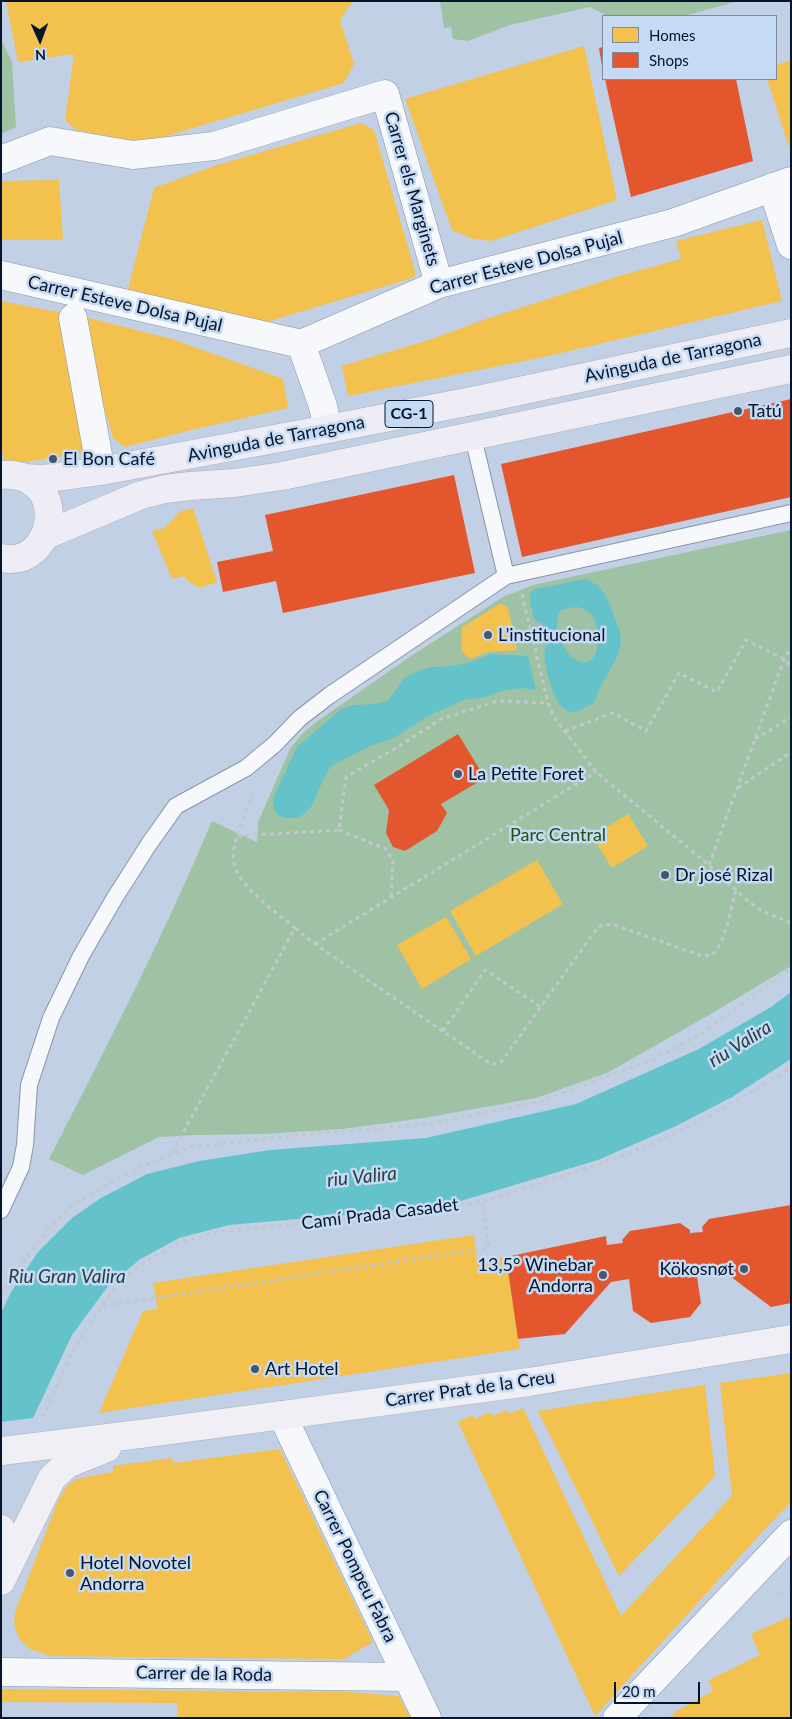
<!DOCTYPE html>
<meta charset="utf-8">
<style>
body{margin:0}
#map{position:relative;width:792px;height:1719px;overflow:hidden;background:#c1d0e4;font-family:Lato,sans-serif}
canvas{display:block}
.frame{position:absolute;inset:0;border:2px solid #05152c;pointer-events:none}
.legend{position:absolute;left:602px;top:15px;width:175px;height:65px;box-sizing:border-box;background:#c7daf3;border:1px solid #798ba3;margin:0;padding:6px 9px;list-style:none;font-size:15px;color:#05152c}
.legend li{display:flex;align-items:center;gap:10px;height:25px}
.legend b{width:25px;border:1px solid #798ba3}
.north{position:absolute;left:15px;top:15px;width:50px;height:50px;-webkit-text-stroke:4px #c7daf3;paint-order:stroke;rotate:178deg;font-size:14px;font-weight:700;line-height:20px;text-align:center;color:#05152c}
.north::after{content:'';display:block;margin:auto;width:18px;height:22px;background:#05152c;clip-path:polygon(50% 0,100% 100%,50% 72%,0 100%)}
.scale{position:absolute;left:614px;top:1682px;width:86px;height:22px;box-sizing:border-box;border:2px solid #05152c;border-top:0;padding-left:6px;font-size:15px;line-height:18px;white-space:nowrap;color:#05152c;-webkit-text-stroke:4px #c7daf3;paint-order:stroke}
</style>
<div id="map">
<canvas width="792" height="1719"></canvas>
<div class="frame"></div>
<ul class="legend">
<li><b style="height:14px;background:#f2c14e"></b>Homes</li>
<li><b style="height:14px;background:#e4572e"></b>Shops</li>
</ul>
<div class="north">N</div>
<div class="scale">20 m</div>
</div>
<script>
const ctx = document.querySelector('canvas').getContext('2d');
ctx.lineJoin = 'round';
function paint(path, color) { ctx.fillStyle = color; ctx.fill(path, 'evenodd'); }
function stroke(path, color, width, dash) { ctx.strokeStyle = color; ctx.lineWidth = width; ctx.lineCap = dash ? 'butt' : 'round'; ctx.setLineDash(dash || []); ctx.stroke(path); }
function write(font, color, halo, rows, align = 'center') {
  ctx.font = font + ' Lato,sans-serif'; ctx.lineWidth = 5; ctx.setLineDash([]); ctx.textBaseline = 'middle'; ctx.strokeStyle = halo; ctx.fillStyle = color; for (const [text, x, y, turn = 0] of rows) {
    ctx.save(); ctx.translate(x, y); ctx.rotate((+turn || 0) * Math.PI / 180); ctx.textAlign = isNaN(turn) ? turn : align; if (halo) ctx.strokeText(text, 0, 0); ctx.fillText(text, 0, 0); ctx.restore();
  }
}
paint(new Path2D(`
 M440,1H739L684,16H608L590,7L510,25L468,41L453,39L451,27L444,28Z
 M1,39L12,62L16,127L1,134Z
 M791,530V966L709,1015L607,1073L536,1098L424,1118L343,1129L262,1134L195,1135L159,1137L83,1175L49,1159C106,1048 163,937 212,821L257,842L258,822L290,749L301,735L316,722L411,656L503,597L533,585Z`), '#a0c2a4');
paint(new Path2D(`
 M586,579L597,585L606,596L620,631L621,642L618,655L599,690L594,703C588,706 580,711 573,712C555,713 547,673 545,660C542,645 556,629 534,619L529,595L535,589ZM577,607C582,608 587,610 591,614C599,622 600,650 593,658C582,670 567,655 563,645C558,633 554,623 560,611L568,608Z
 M490,654L528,656L536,690L522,688L501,691L486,697L464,700L428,716L394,738L370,746L335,764L328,770L311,807L304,814L298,818H286L278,815L274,809L273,798L297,747L341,709L354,705L375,704L389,700L404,678L420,670L434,667L452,666L472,662Z
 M791,992V1059L732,1097L676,1126L598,1160L454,1203L378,1212L229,1225L179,1238L139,1260L108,1286L72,1335L33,1418L1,1422V1313L11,1292L38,1252L72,1218L101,1198L147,1174L199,1161L270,1150L426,1138L576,1104L699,1049L771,1007Z`), '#63c2ca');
paint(new Path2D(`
 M6,1H353L340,20L354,64L344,83L143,143L76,130L65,120L74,54L18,62Z
 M584,46L617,200L491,241L473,239L452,230L405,99Z
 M791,60V147H789L767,79H776V65Z
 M361,123L374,130L416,275L409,279L260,324L128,289L154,188L214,166Z
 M59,180L63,240H1V181Z
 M762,220L782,301L544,357L348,396L342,366L429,340L486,319L619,276L681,259L676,241Z
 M1,301L63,313L87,453L5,465L1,446Z
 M85,317L172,339L283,379L288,408L187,431L125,447L113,438L96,379Z
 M193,508L217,582L200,588L189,582L184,576L172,579L152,531L165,528L179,512Z
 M501,603L508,608L517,650L488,652L470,659L461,651L462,627Z
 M628,814L648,846L612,868L592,836Z
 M537,860L563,904L476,956L450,911Z
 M446,917L471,959L422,989L397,945Z
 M474,1235L477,1261L506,1257L520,1349L99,1413L143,1311L158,1309L153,1283Z
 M791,1373V1502L765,1529L595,1716L458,1422L473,1415L475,1419L490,1412L493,1416L507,1410L509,1414L523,1408L621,1616L732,1496L720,1383Z
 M705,1385L715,1476L619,1576L538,1411Z
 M280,1449L373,1642L344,1659L208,1658L50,1656L30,1649L19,1639L14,1623L15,1612L57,1503L66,1487L76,1479L113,1472V1466L172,1458L173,1463Z
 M791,1616V1718H670L675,1712L713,1691L709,1680L760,1655L751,1634Z
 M1,1689L347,1692L399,1696L410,1718H178L177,1703L1,1702Z`), '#f2c14e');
paint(new Path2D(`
 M603,47V66H602L599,48Z
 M605,79H736L753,161L631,197Z
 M791,399V497L522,557L501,464Z
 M454,475L475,573L283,613L276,581L223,592L217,562L273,551L265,515Z
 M458,734L485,778L441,804L447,813L437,831L405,851L393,847L386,833L389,810L374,785Z
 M791,1205V1303L771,1307L718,1267L696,1270L701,1303L690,1317L651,1323L633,1311L629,1279L611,1282L565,1334L518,1339L506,1257L606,1236L607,1245L623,1243L622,1240L630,1231L680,1223L690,1230V1233L703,1232L702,1227L709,1219Z`), '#e4572e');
const service = new Path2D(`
 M473,437L506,576
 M1,1210L21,1167L25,1145L29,1085L51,1018L81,956L114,899L149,844L176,806L246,768L275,744L300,718L330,695L506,576L791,513`);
const minor = new Path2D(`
 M1,160L50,141L133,155L214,146L385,94L439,284
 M772,187L791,245
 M1,275L301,344L439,284L673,223L791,181
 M73,318L101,471
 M301,344L323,406L328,429
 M282,1415L427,1718
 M1,1672L407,1677
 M617,1718L791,1534`);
const primary = new Path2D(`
 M1,1451L148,1433L529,1382L791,1339
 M1,1529V1546
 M1,1581L52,1478L67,1464L107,1448`);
const trunk = new Path2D(`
 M1,475C72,470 57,570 1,558
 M25,478L43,479L101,471L328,429L482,399L791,333
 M46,535L141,495L165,489L190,486L235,483L282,476L791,369`);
stroke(service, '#8695a9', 18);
stroke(minor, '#8695a9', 29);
stroke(primary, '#a9adbd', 29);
stroke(trunk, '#a9adbd', 29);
stroke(new Path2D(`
 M522,594L548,703L554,717L596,772L709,865L749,902L762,911L791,923
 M565,731L613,713L646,731L679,673L717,692L746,640L784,659L791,666
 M755,739L791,717
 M738,788L791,752
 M339,830L386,849L393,861L391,897
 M238,836L339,830L346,777L396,748L441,719L498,701L548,703
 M709,865L784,659L791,648
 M295,928L315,944L491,1064H497L502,1061L595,931L600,926L612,924L699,955C703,955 707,956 711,955C724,949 732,904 736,890
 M315,944L596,772
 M443,1031L485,970L541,1007
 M172,1153L295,928C275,911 234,884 233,857C232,843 249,804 254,790
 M1,1296L10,1280L46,1231L72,1205L121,1177L158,1159L192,1147L299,1135L429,1124L541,1101L654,1059L701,1034L791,968
 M103,1306L489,1248L483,1206L481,1201
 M43,1417L74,1348L118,1282L143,1263L178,1243L216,1232L437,1210L496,1198L599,1164L650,1145L692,1125L746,1095L791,1068
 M774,1591L780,1595L791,1590`), '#c3c8ce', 3, [4, 4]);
stroke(service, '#f6f8fb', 16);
stroke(minor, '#f6f8fb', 28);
stroke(primary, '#f0eff6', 28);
stroke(trunk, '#eeecf4', 28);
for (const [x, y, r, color] of [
 [738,411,5,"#47566c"],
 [53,459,5,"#47566c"],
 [488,635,5,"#47566c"],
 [458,774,5,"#47566c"],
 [665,875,5,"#47566c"],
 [744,1269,5,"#47566c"],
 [603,1275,5,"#47566c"],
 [255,1369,5,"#47566c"],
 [70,1573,5,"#47566c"]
]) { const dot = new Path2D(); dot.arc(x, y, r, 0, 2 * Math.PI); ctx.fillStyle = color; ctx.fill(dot); stroke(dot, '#c7daf3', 2); }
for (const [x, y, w] of [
 [409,414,48]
]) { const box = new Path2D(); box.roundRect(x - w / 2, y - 13.5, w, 27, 4); ctx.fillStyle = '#c7daf3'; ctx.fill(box); stroke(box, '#05152c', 1); }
write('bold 16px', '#05152c', null, [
 ["CG-1",409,414]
]);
write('18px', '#05152c', '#c7daf3', [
 ["Carrer els Marginets",412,189,74],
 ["Carrer Esteve Dolsa Pujal",526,263,-15],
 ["Carrer Esteve Dolsa Pujal",125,304,13],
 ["Avinguda de Tarragona",673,358,-12],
 ["Avinguda de Tarragona",276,439,-11],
 ["Camí Prada Casadet",380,1214,-7],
 ["Carrer Prat de la Creu",470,1389,-8],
 ["Carrer Pompeu Fabra",355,1566,64],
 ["Carrer de la Roda",204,1674,1]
]);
write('18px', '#05152c', '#c7daf3', [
 ["Tatú",748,411],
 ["El Bon Café",63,459],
 ["L’institucional",498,635],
 ["La Petite Foret",468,774],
 ["Dr josé Rizal",675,875],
 ["13,5° Winebar",593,1265,"right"],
 ["Andorra",593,1286,"right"],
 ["Kökosnøt",734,1269,"right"],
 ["Art Hotel",265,1369],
 ["Hotel Novotel",80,1563],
 ["Andorra",80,1584]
], 'left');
write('18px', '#244c0f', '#c7daf3', [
 ["Parc Central",558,835]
]);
write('italic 19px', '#254040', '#c7daf3', [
 ["riu Valira",740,1044,-32],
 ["riu Valira",362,1177,-6],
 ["Riu Gran Valira",67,1277]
]);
</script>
